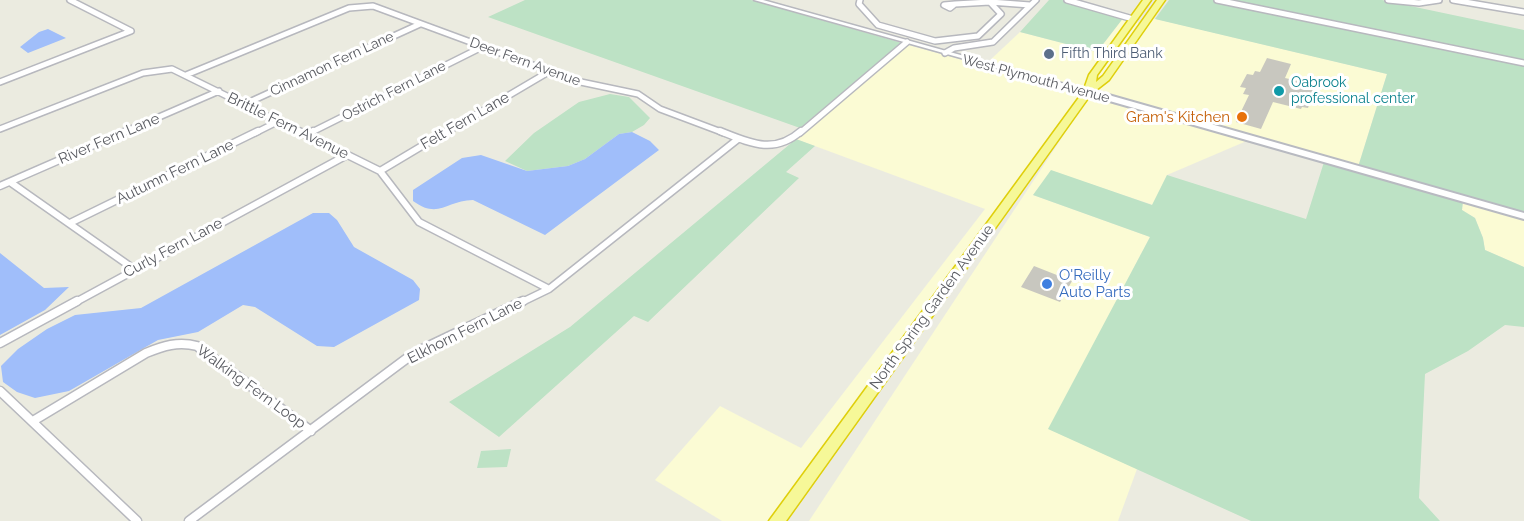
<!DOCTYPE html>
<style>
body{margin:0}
canvas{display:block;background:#ebebe0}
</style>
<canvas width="1524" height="521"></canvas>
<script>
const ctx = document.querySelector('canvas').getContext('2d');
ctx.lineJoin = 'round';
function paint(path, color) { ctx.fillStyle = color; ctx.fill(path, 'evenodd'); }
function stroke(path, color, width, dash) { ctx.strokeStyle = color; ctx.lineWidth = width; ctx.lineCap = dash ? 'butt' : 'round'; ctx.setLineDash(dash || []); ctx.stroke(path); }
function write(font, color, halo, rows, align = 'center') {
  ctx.font = font + ' Raleway,sans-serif'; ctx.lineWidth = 6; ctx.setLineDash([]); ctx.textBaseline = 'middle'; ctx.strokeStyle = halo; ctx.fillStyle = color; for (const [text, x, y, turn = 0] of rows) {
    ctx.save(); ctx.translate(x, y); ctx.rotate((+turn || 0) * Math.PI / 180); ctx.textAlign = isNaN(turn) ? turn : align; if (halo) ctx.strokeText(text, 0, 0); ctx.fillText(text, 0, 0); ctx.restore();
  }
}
paint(new Path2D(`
 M1124,17L1129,20L1089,74L1085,90L987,63L1020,32L1097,52Z
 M1152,18L1387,74L1358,167L1093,92Z
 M1137,20L1139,26L1103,77L1094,84L1096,76Z
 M908,45L1083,93L769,521H722L655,480L720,406L801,448L985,209L796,139Z
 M1090,95L1249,140L1167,175L1153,205L1052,171L1033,195L1150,237L1049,429L1137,469L1118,521H809Z
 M1463,201L1524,219V267L1485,250L1483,238L1475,218L1462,210Z`), '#fbfbd4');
paint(new Path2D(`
 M525,0H751L902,43L800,128L488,17Z
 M1049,0H1062L1124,17L1097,52L1020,32Z
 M1169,0H1382L1524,30V214L1358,167L1387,74L1155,19Z
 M610,94L629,97L650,118L644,125L632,132L619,134L585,159L568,166L527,171L505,161L534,133L579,102Z
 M796,139L815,146L786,172L799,178L648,322L634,316L499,437L449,402L570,327Z
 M1324,162L1463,201L1462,210L1475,218L1483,238L1485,250L1524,267V327L1505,325L1468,351L1425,374L1419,498L1440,521H1251L1048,429L1150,237L1033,195L1051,170L1152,205L1167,175L1306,219Z
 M511,449L507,467L477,468L481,451Z`), '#bde2c5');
paint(new Path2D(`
 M48,29L66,38L28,53L20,47L39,32Z
 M632,132L650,141L659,150L545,235L473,200C447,200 439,220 413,201V190L462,158L481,155L527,171L568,166L585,159L619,134Z
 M313,213H329L337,220L354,247L413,280L420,289L419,300L334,347L317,346L255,307L243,305L198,332L158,340L69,391L35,398L17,392L3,382L1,366L18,349L47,329L75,315L141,308Z
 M0,253L44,288L69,287L45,310L0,335Z`), '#a0befa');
paint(new Path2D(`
 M1267,58L1291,64L1285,78L1316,85L1308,108L1302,107L1301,109L1273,102L1261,129L1236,122L1249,95L1243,94L1246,88L1240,87L1247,74L1253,75L1255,71L1260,72Z
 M1034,266L1072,281L1060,302L1021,287Z`), '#c8c7bf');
const minorFar2 = new Path2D(`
 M860,0L859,4L878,25L935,41L978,36L1001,14L988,0
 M1067,0L1133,19
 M1217,0L1524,63
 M1388,0L1419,3L1439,0
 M1453,0L1524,12
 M955,4L950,8L944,5Z
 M955,4L990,2L1030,5
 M945,53L954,48L993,42L1036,0
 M186,75L349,8L373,6L576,81L638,94L660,109L724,133
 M0,82L131,31L70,0
 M245,104L420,24
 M0,129L143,73L172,69L302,133
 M122,133L219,91
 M255,133L279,121
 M310,133L482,47
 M445,133L550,71
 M800,133L907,42`);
const minorFar1 = new Path2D(`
 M299,131L380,171L419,222L549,289
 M720,131C750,143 774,155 801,131
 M306,135L313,131
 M380,171L447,131
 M10,182L134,269
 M0,186L126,131
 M70,223L258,131
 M74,303L347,155
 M520,303L549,289L738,139`);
const minor = new Path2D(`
 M0,343L77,301
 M0,391L137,521
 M33,421L146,353C163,346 178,341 197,346L311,431
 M189,521L414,353L523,301`);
const tertiary = new Path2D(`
 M754,0H763L1090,91L1091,92L1088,94L1086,93Z`);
const secondary = new Path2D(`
 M1085,90H1091L1524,213V219L1085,94Z`);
const trunk = new Path2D(`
 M1143,0H1151L1097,75L1096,82L1103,76L1157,0H1165L1109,80L1091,94L786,521H769L1083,92L1089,75Z`);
stroke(minorFar2, '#b7b8be', 8);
stroke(minorFar1, '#b7b8be', 9);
stroke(minor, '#b7b8be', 11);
stroke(tertiary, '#b7b8be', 3);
stroke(secondary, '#b8bac1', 4);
stroke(trunk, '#dfcf0b', 3);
stroke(minorFar2, '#fff', 5);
stroke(minorFar1, '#fff', 6);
stroke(minor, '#fff', 8);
paint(tertiary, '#fff');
paint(secondary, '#fff');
paint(trunk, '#f6f898');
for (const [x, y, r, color] of [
 [1049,54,6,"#5c6f8a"],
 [1279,91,6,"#0f9aa8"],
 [1242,117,6,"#e8710a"],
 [1047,284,6,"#3f7fe0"]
]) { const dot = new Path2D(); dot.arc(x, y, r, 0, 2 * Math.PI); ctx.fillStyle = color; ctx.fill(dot); stroke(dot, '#fff', 2); }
write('14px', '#4e5e75', '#fff', [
 ["Fifth Third Bank",1061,54]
], 'left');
write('14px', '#585a60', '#fff', [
 ["Deer Fern Avenue",525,62,20],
 ["Cinnamon Fern Lane",332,64,-25],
 ["West Plymouth Avenue",1036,79,15],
 ["Ostrich Fern Lane",394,91,-27]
]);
write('14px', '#0d838f', '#fff', [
 ["Oabrook",1291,83],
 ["professional center",1291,99]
], 'left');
write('15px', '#c56008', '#fff', [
 ["Gram's Kitchen",1230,117]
], 'right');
write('15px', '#585a60', '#fff', [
 ["Felt Fern Lane",465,121,-30],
 ["Brittle Fern Avenue",288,126,26],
 ["River Fern Lane",109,139,-23],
 ["Autumn Fern Lane",175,172,-26],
 ["Curly Fern Lane",173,248,-28],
 ["North Spring Garden Avenue",932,307,-54],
 ["Elkhorn Fern Lane",465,331,-27],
 ["Walking Fern Loop",251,387,36]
]);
write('15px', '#366cbe', '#fff', [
 ["O'Reilly",1059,275],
 ["Auto Parts",1059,292]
], 'left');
</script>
